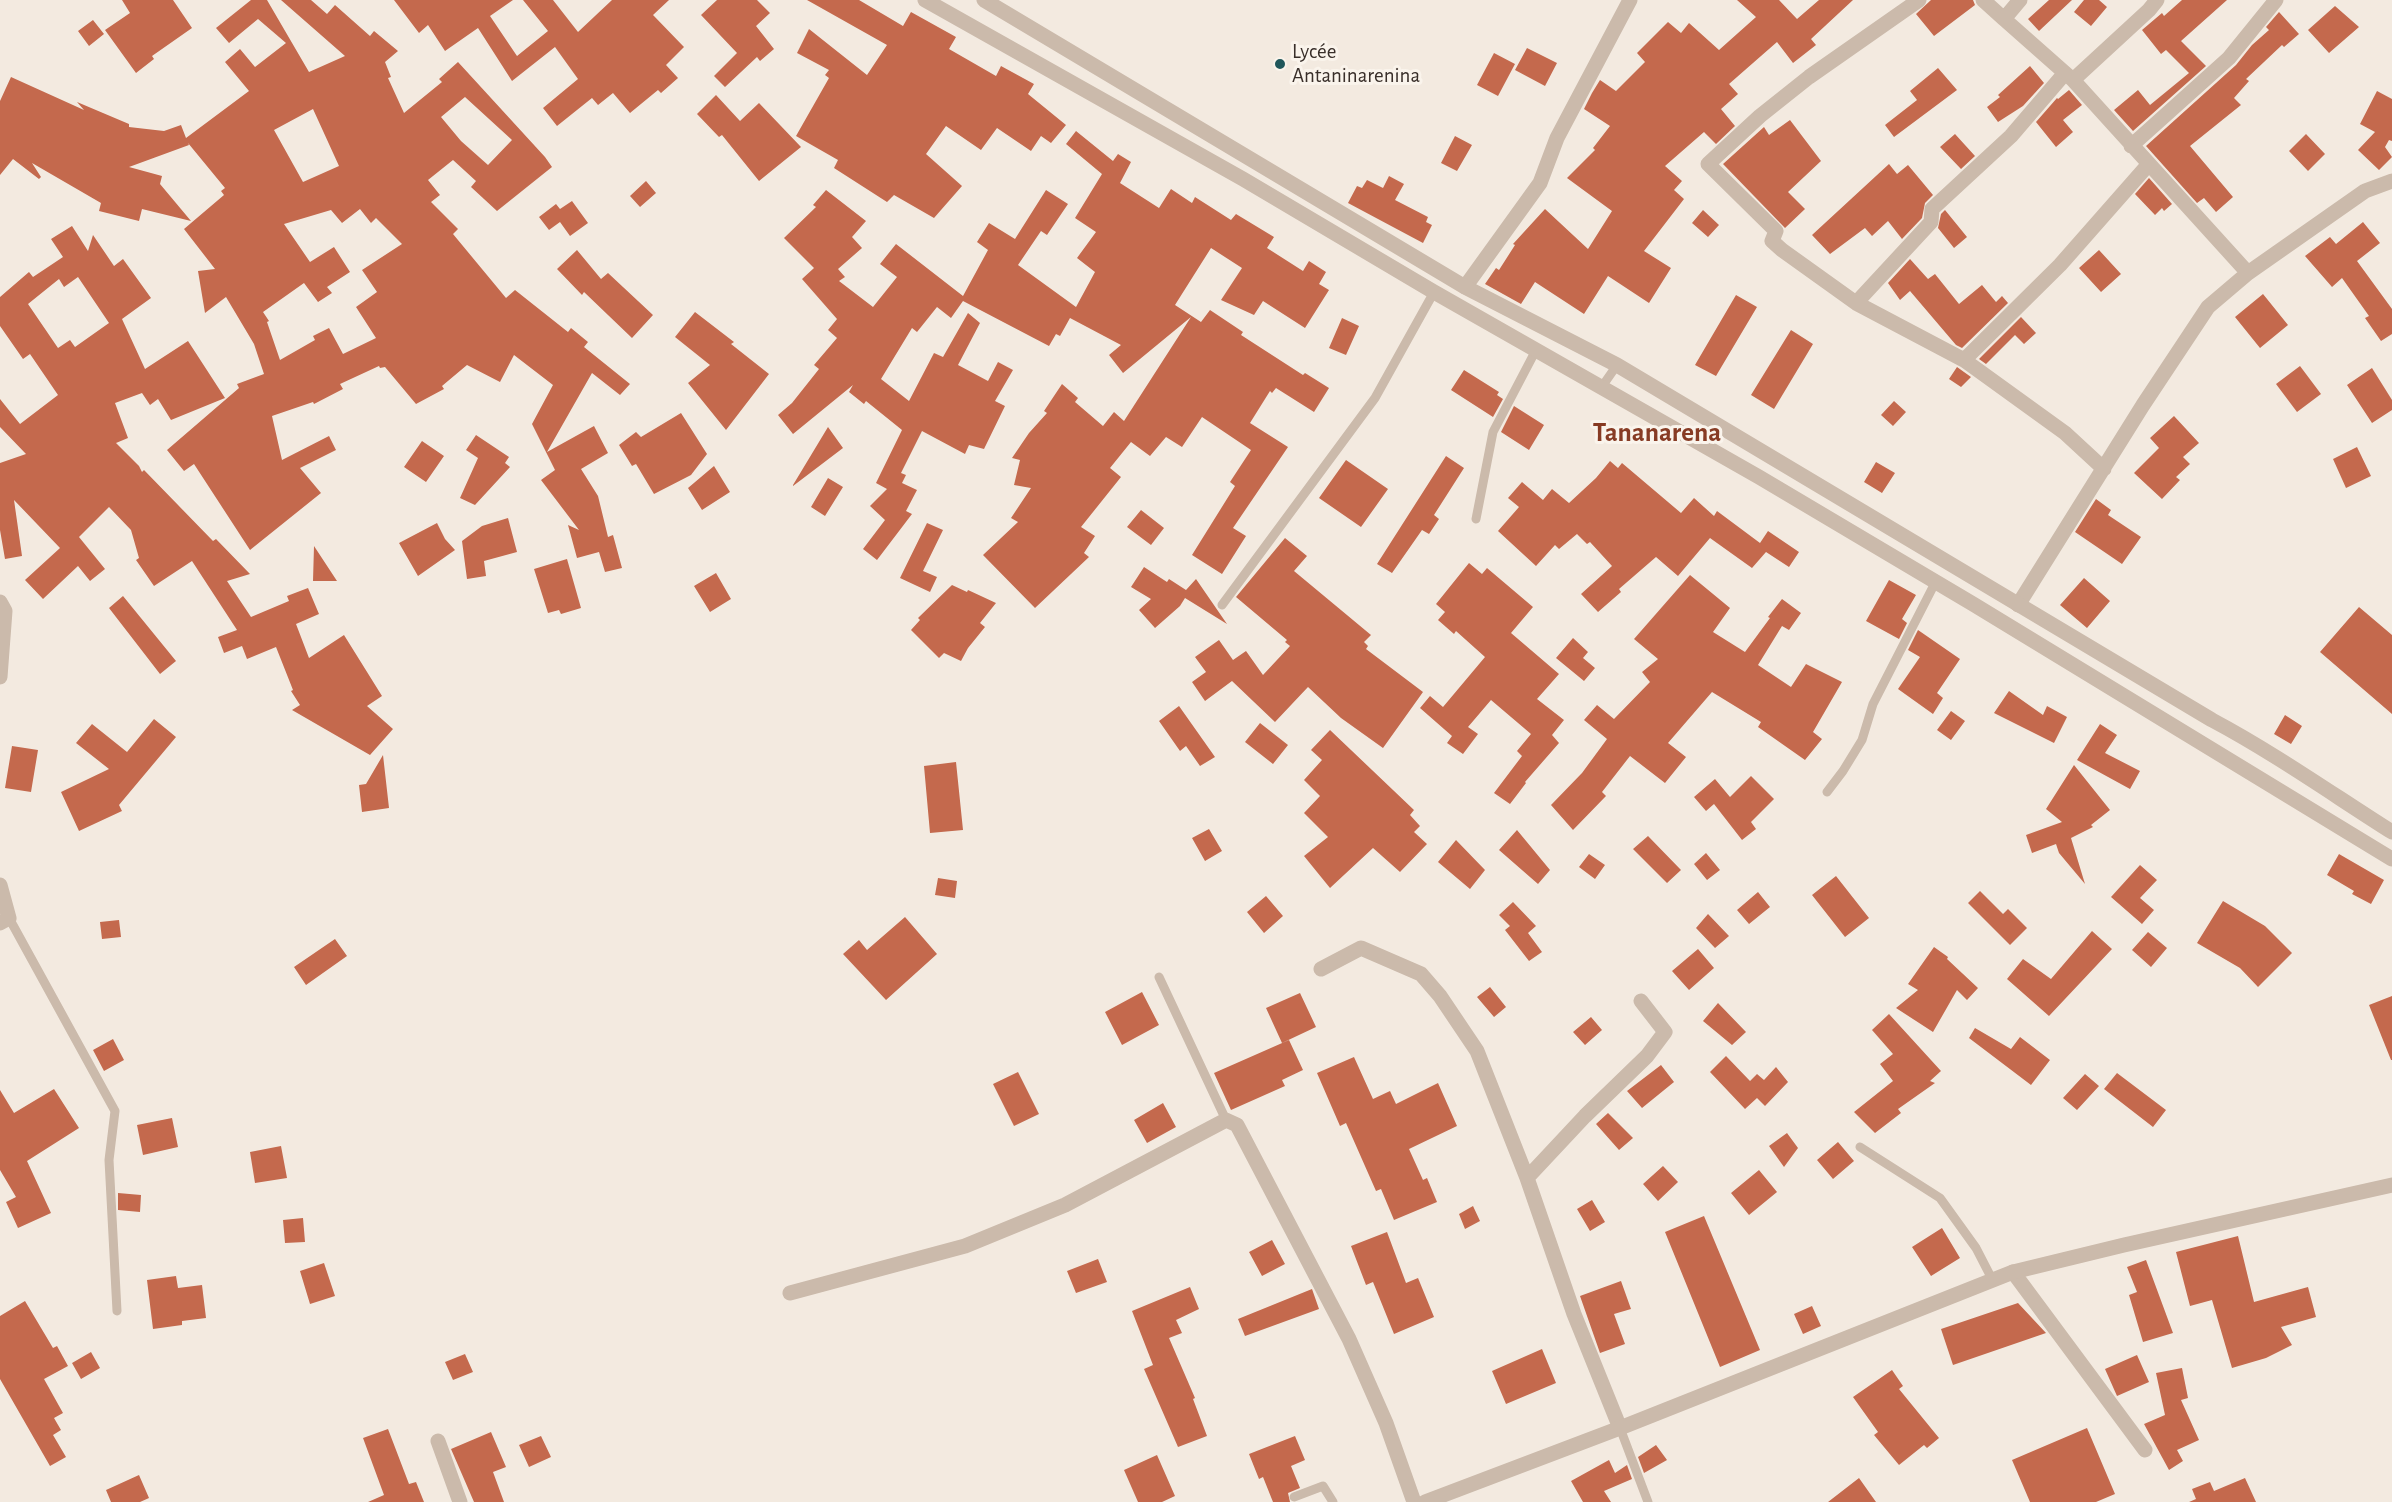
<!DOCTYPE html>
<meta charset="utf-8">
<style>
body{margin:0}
canvas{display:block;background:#f3eae0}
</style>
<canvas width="2392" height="1502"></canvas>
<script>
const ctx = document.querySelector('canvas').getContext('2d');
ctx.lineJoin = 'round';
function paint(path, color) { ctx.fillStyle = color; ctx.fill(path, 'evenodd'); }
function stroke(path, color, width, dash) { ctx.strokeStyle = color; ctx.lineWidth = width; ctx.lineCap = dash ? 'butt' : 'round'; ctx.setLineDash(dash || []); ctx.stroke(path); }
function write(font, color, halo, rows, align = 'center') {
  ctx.font = font + ' "Alegreya Sans",sans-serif'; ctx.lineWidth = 6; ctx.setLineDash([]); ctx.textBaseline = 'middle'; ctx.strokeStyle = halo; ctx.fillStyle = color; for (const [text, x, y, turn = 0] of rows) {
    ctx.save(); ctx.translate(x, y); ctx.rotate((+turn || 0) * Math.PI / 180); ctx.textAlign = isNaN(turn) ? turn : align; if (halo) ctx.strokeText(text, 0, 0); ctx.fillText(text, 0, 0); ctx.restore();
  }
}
paint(new Path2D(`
 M122,0H173L192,28L152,56L154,59L136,73L105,30L130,13Z
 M251,0H267L309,72L345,56L281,0H311L327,14L335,5L370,36L374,31L398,51L385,62L391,77L388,78L404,113L442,82L439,79L458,62L545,157L552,167L497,211L471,187L476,181L453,160L428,180L440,195L431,202L458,229L453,234L506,298L515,290L568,332L571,328L588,342L584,347L630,384L620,395L592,373L547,452L594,426L608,453L581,469L598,496L608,537L613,535L622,568L605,572L599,552L577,558L568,525L579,530L541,480L555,470L532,424L553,385L514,355L500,382L467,365L442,386L444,389L416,404L385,367L380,368L379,366L340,384L343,389L314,404L313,402L272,416L282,460L329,436L336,450L300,468L321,493L250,550L194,464L184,471L167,450L239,388L237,384L264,374L254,344L226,297L205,313L198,271L215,269L184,229L224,195L221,191L225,188L188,143L189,145L129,167L162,176L160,184L191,221L142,209L139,221L99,211L101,203L32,163L41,177L39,179L13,159L0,175V101L11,77L84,110L77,102L129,124V127L164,131L181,125L186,138L249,91L225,62L240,49L255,67L286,43L258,19L229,43L216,28ZM465,97L512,140L488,165L461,141L441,117ZM313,109L339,166L303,182L274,130ZM360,209L371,223L376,218L402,244L362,270L377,292L356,307L376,338L343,354L329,328L313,336L315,340L280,360L267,322L269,321L263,312L304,283L318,302L332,293L327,287L350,272L334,247L310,262L284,224L331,210L342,223Z
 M394,0H513L490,16L517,56L548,31L523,0H553L578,32L612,0H669L653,15L684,47L666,65L678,78L661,93L658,90L630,113L613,93L598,105L592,98L557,126L543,108L578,79L555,47L512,81L478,28L445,51L428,25L419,33Z
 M717,0H757L770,13L756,26L774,49L760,61L757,57L725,87L714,76L737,53L701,15Z
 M807,0H859L903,26L911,12L956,37L949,49L996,76L1001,66L1034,84L1028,94L1066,125L1051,143L1041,136L1031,151L997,128L981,150L946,126L926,154L962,186L934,218L894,195L887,202L834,168L838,160L796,136L829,78L825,75L829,70L797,53L809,29L867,75L887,45Z
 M1737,0H1779L1797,19L1819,0H1853L1811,39L1816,45L1793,63L1777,42L1729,84L1738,94L1721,109L1735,126L1716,144L1704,132L1665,166L1682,181L1674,190L1684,199L1644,251L1671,268L1649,303L1608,276L1584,314L1535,282L1521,304L1485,284L1496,268L1499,270L1515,245L1513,244L1545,209L1588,249L1612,211L1567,178L1595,150L1593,148L1610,126L1584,109L1592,93L1600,80L1616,91L1645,62L1637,53L1668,22L1681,33L1689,23L1719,50L1756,17Z
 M1931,0H1973L1975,5L1934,36L1916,14Z
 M2049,0H2072L2039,31L2028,19Z
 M2084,0H2099L2107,7L2091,26L2074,12Z
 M2182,0H2227L2181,41L2206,66L2133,131L2114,110L2138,90L2150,105L2189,73L2166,50L2161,54L2142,30L2162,13L2164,16Z
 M2335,6L2359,27L2329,53L2308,30Z
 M2279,12L2299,34L2284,47L2282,45L2246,79L2249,81L2234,98L2241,105L2190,146L2233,197L2216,212L2204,198L2197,203L2146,146L2236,65L2252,45L2269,30L2266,27Z
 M93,20L104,34L89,46L78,31Z
 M1527,48L1557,63L1545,86L1515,70Z
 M1494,53L1515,64L1498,96L1477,85Z
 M2030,66L2044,83L2023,106L1998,122L1987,107L2000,97L1998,95Z
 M1938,68L1957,90L1894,137L1885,125L1917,100L1910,91Z
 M2069,90L2082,105L2063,120L2073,132L2056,147L2036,122L2057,98L2058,99Z
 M2377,91L2392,99V141L2389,140L2385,147L2392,157L2379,170L2358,150L2375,132L2360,124Z
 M716,95L740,121L759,103L801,147L759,181L722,135L719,137L697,114Z
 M1790,120L1821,161L1788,192L1805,209L1785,228L1723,164L1764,127L1769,135Z
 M1076,131L1113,161L1118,154L1131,162L1120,183L1159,208L1171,189L1192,203L1195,197L1231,220L1236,214L1274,237L1267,248L1303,271L1309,261L1326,272L1319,284L1329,290L1305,328L1263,301L1254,315L1221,300L1242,268L1211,248L1175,305L1201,322L1210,310L1243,332L1241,335L1303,375L1305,373L1329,388L1314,412L1276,388L1272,393L1270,391L1250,423L1288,447L1233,528L1246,536L1222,574L1192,555L1235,486L1230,482L1251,450L1202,417L1182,447L1166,437L1150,456L1131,442L1110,468L1121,477L1081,527L1095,536L1084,553L1089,557L1035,608L983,555L1018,522L1011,518L1031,488L1014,485L1020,460L1012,458L1029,433L1047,413L1044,411L1062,384L1078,398L1075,402L1103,426L1114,412L1124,421L1191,317L1123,373L1109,355L1121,345L1070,318L1060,336L1056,334L1049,346L963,301L951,318L937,307L917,332L912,328L881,379L909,401L934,353L943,357L968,313L980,323L958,365L988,381L998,362L1013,370L995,401L1005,406L984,449L969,445L965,454L922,431L901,473L906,475L902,483L917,490L906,511L912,514L877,560L863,549L885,520L870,506L887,489L876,483L902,430L866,401L864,404L849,392L853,385L793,434L778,415L792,403L819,369L814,365L837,338L828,330L837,319L802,279L814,268L784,238L816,207L813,205L826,190L866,221L852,237L862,248L838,269L845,277L839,281L873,307L897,277L880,264L896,244L963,296L988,250L977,242L989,223L1015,239L1046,190L1068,204L1047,235L1041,231L1018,265L1076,307L1095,272L1077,258L1096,232L1075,218L1102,174L1066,144Z
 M1955,134L1975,156L1961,169L1940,147Z
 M2306,134L2325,154L2308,171L2289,151Z
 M1455,136L1472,145L1457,171L1441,163Z
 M1889,164L1897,174L1908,165L1933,195L1925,203L1922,218L1902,239L1888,221L1872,236L1865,228L1830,254L1812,235Z
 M1389,176L1404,184L1395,200L1428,217L1426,222L1432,225L1423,243L1348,203L1357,186L1362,188L1367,180L1383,188Z
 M2149,178L2172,204L2164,211L2162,208L2155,215L2135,194Z
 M646,181L656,193L640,207L630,196Z
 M572,201L588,223L570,236L560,222L549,230L539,217L556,204L560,209Z
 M1703,210L1719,225L1708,237L1692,223Z
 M1945,210L1967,237L1954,248L1938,228L1941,214Z
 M2363,222L2380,243L2357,261L2392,309V334L2381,341L2365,318L2369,316L2342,278L2332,287L2305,256L2330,237L2336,244Z
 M72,226L88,251L93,235L114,266L123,259L151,298L122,319L145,369L188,341L225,398L171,420L158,399L150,405L142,393L115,403L128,438L116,443L139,466L142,472L144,470L213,541L216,539L250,574L227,581L251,617L289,601L287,596L308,588L319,614L296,624L309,658L344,635L382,696L367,706L393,729L370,755L292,710L300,705L291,691L293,690L276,647L247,659L242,646L224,653L218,637L237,630L192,561L154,586L136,560L139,558L131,530L109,507L79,537L105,569L90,581L78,566L43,599L25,580L60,548L14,500L22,556L5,559L0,530V463L26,454L0,427V399L20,424L58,395L30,354L23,359L0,326V297L29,272L33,277L63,257L51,239ZM78,277L109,323L75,347L70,340L58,348L28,304L59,279L64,287Z
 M577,250L601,279L608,273L653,315L632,338L584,292L582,295L557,269Z
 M2099,250L2121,274L2101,292L2079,268Z
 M1910,259L1928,279L1935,274L1959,304L1982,285L1996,302L2002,296L2008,303L1962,348L1956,345L1910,291L1900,300L1888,283Z
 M2263,294L2288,325L2260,348L2235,317Z
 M1736,295L1757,307L1716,376L1695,365Z
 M695,312L734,342L731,344L769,374L726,430L688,383L710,365L675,337Z
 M2021,317L2036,333L2024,344L2015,335L1986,364L1979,359Z
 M1342,318L1359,326L1346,355L1329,348Z
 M1791,330L1813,344L1774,409L1751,395Z
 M2300,366L2321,394L2297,412L2276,384Z
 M1957,367L1971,377L1961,387L1949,379Z
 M2372,368L2392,400V410L2372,423L2347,385Z
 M1464,370L1499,392L1497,395L1503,399L1493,417L1451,390Z
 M1894,401L1906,412L1893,426L1881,415Z
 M1514,406L1544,425L1529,450L1501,432Z
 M681,413L707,454L691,475L654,494L636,464L632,466L619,445L636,432L641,437Z
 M2174,416L2199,443L2183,457L2190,464L2176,477L2180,480L2162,499L2134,473L2159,448L2150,438Z
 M828,427L843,448L793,486V485Z
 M476,435L509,457L505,463L510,467L475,505L460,498L478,458L466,450Z
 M422,441L444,456L426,482L404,467Z
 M2357,447L2371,476L2346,488L2333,459Z
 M1446,456L1464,468L1434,515L1439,519L1429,534L1422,530L1392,573L1377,564Z
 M1346,460L1388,489L1361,527L1319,498Z
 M1610,461L1618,468L1622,463L1681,513L1694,498L1714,516L1717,511L1760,543L1768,531L1799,552L1789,567L1766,552L1752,568L1710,538L1678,576L1656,557L1619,589L1621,592L1598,612L1581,594L1612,566L1590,542L1587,544L1577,534L1559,549L1555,545L1536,566L1498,531L1519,507L1508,498L1522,482L1543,500L1552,489L1569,503L1596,478Z
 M1876,462L1895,473L1882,493L1864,482Z
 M714,466L730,492L702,510L688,488Z
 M828,478L843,487L825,516L811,507Z
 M2096,499L2111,510L2108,515L2141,537L2122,564L2075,532Z
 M1141,510L1164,528L1151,545L1127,527Z
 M508,518L517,552L484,561L486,576L467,579L462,541L482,526Z
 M437,523L445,539L455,550L418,576L399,543Z
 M927,523L943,530L923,571L937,577L930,592L900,578Z
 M1285,538L1307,556L1294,571L1371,635L1364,642L1368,646L1366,649L1423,692L1383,748L1341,718L1308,687L1275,722L1232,681L1205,701L1192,682L1206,672L1195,657L1219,640L1233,660L1246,651L1263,675L1290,646L1285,642L1287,640L1236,597Z
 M314,546L337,581H313Z
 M567,559L581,608L561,614L559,610L548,613L534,569Z
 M1469,563L1482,574L1487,568L1533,607L1511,633L1559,674L1537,699L1564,720L1552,735L1559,743L1525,782L1526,783L1510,804L1494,793L1522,756L1517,751L1531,734L1491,700L1468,727L1478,734L1463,754L1447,743L1452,736L1420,708L1430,696L1443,707L1485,657L1456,631L1454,634L1438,620L1445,612L1436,604Z
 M1144,567L1167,582L1169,579L1186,590L1196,579L1227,624L1185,598L1180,606L1155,628L1139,610L1151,599L1131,587Z
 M716,573L731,599L710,612L694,586Z
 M1690,575L1730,608L1713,632L1745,652L1770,618L1768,617L1782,599L1801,613L1789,630L1782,626L1758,665L1791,687L1806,664L1842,682L1813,732L1822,739L1805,760L1758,727L1761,722L1712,692L1668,743L1686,757L1665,783L1630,756L1602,792L1606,796L1573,830L1551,805L1582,773L1607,739L1584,720L1597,705L1614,719L1650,682L1642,672L1658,659L1634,639Z
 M2084,578L2110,601L2087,628L2060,605Z
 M1889,580L1916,595L1902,619L1907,623L1899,639L1866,621Z
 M952,585L967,592L968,590L996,603L980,623L985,627L968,648L961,661L944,653L939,658L911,630L920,620L918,618Z
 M123,596L176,661L160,674L109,608Z
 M2359,607L2392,635V714L2320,652Z
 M1918,630L1960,659L1937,693L1943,698L1933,714L1898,689L1920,657L1908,650Z
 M1573,638L1588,652L1583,658L1595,668L1584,681L1556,658Z
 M2009,691L2043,715L2047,706L2067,717L2054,743L1994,713Z
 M1179,706L1215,757L1200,766L1186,746L1180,751L1159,721Z
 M1951,711L1965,721L1951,740L1937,730Z
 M2285,715L2302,726L2291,744L2274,734Z
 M154,719L176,737L119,805L122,811L79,831L61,792L109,769L76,743L92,724L127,752Z
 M1260,723L1288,745L1273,764L1245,742Z
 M2100,724L2117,735L2105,753L2140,771L2130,789L2077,760Z
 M1330,730L1414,810L1410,815L1420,826L1414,832L1427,844L1400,872L1373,848L1330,888L1304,856L1328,837L1304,813L1320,796L1304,780L1322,760L1311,750Z
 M12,746L38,750L31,792L5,788Z
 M383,755L389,808L362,812L359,785L366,784Z
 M956,762L963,830L930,833L924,766Z
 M2074,765L2110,810L2091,825L2093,827L2071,838L2085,884L2059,853L2056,844L2032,853L2026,835L2062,822L2046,809Z
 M1751,776L1774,799L1751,822L1756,829L1742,840L1714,804L1706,811L1694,797L1715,779L1730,797Z
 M1209,829L1222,851L1205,861L1192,838Z
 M1517,830L1550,870L1538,884L1499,850Z
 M1648,836L1681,870L1667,883L1633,849Z
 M1456,840L1485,870L1470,889L1438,862Z
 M1706,853L1720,870L1707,880L1694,864Z
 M1589,854L1605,865L1595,879L1579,867Z
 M2339,854L2384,880L2371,904L2352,894L2354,891L2327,875Z
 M2140,865L2157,880L2140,898L2154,910L2142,924L2111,897Z
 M1836,876L1869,918L1845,937L1812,895Z
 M938,878L957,881L955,898L935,895Z
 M1980,891L2003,914L2008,909L2027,928L2010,945L1968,903Z
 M1758,892L1770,907L1749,924L1737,910Z
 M1266,896L1283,916L1264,933L1247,912Z
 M2223,901L2265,926L2292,953L2258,987L2240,968L2197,943Z
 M1513,902L1536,926L1528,933L1542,952L1529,961L1505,930L1510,926L1499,915Z
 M1708,914L1729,936L1715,948L1696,928Z
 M905,917L937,954L886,1000L843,954L859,940L867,950Z
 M119,920L121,937L102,939L100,922Z
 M2092,931L2112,949L2049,1016L2007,979L2023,959L2051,979Z
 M2148,932L2167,948L2151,967L2132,950Z
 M335,939L347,956L306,985L294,967Z
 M1934,947L1948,957L1947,959L1978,988L1967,1000L1957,990L1933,1032L1896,1008L1918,990L1908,984Z
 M1698,949L1714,968L1689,990L1672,971Z
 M1490,987L1506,1007L1494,1017L1477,997Z
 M1142,992L1159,1025L1122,1045L1105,1012Z
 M1300,993L1316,1027L1282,1043L1266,1008Z
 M2392,996V1060H2391L2369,1005Z
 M1718,1003L1746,1032L1732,1045L1703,1021Z
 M1889,1014L1941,1071L1930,1081L1935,1083L1898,1109L1901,1113L1875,1133L1854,1112L1893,1081L1880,1064L1893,1054L1872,1030Z
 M1591,1017L1602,1030L1585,1045L1573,1032Z
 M1975,1028L2011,1049L2020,1037L2050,1060L2031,1085L1969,1038Z
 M113,1039L124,1060L104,1071L93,1050Z
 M1289,1040L1303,1070L1282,1080L1285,1086L1231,1110L1214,1073Z
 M1726,1056L1750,1081L1757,1074L1764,1080L1776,1067L1788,1082L1765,1106L1757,1098L1745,1109L1710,1072Z
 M1354,1057L1373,1099L1390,1091L1396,1104L1438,1083L1457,1126L1409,1149L1423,1180L1427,1178L1437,1202L1394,1220L1381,1189L1376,1191L1346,1123L1340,1126L1317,1073Z
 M1661,1065L1674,1082L1642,1108L1627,1091Z
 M1018,1072L1039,1114L1014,1126L993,1084Z
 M2117,1073L2166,1110L2153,1127L2104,1089Z
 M2085,1074L2099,1086L2077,1110L2063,1098Z
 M54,1089L79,1128L27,1161L51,1213L18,1228L6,1202L16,1197L0,1170V1090L14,1113Z
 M1163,1103L1176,1127L1147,1143L1134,1120Z
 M1608,1113L1633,1138L1619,1150L1596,1124Z
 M172,1118L178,1147L143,1155L137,1125Z
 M1787,1133L1798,1148L1784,1167L1769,1146Z
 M1838,1142L1854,1161L1833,1179L1817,1160Z
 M281,1146L287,1178L255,1183L250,1152Z
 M1663,1166L1678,1182L1658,1201L1643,1184Z
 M1759,1170L1777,1192L1749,1215L1731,1193Z
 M118,1193L141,1195L140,1212L118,1210Z
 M1592,1200L1605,1222L1590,1231L1577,1209Z
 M1473,1206L1480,1221L1465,1229L1459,1214Z
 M1704,1216L1760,1350L1720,1367L1665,1232Z
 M303,1218L305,1242L285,1243L283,1220Z
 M1942,1228L1960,1258L1931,1276L1912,1247Z
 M1387,1232L1406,1283L1418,1278L1434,1317L1394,1334L1373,1282L1366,1285L1351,1246Z
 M2238,1236L2254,1302L2308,1287L2316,1317L2281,1327L2292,1345L2266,1358L2232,1368L2212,1300L2190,1306L2176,1252Z
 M1272,1240L1285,1264L1262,1276L1249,1252Z
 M1098,1259L1107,1282L1076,1293L1067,1271Z
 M2146,1260L2173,1333L2143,1342L2129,1295L2137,1292L2127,1267Z
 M324,1263L335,1296L310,1304L300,1271Z
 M176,1276L178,1288L202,1285L206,1318L182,1321V1325L153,1329L147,1280Z
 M1621,1281L1631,1309L1614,1314L1625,1344L1600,1353L1580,1296Z
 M1190,1287L1199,1309L1176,1320L1182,1333L1169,1338L1195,1398L1193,1399L1207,1436L1178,1447L1144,1369L1153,1365L1132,1311Z
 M1312,1289L1319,1309L1245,1336L1238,1319Z
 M25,1301L53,1348L57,1346L68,1366L44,1379L63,1413L54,1418L61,1430L53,1435L66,1457L50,1466L0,1379V1316Z
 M2018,1303L2046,1333L1953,1365L1941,1329Z
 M1812,1306L1821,1326L1803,1334L1794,1314Z
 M1542,1349L1556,1383L1506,1404L1492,1371Z
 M91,1352L100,1368L81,1379L72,1363Z
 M465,1354L473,1372L453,1380L445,1362Z
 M2137,1355L2149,1382L2117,1396L2105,1369Z
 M2182,1368L2188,1398L2181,1400L2199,1440L2177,1450L2183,1461L2169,1470L2144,1424L2165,1415L2156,1373Z
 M1892,1370L1903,1386L1899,1389L1939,1438L1927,1448L1924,1445L1899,1465L1874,1435L1878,1432L1853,1397Z
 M2087,1428L2115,1494L2096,1502H2030L2012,1460Z
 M388,1429L409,1484L416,1482L424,1502H368L384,1495L363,1438Z
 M491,1432L506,1467L493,1472L504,1502H474L451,1449Z
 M541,1436L551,1457L529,1467L519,1445Z
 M1295,1436L1305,1460L1291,1466L1300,1488L1288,1493L1290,1502H1273L1263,1477L1259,1479L1249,1454Z
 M1656,1445L1667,1460L1644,1473L1638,1457Z
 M1157,1455L1175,1496L1162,1502H1138L1124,1470Z
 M1609,1460L1615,1473L1627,1465L1632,1479L1604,1491L1611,1502H1583L1571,1481Z
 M139,1475L149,1498L140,1502H111L106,1490Z
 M1859,1478L1876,1502H1828Z
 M2245,1478L2256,1502H2189L2196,1499L2192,1489L2210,1482L2214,1491Z`), '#c4694d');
stroke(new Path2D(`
 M1601,388L1617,365
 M1476,519L1493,432L1536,350
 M1222,605L1375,398L1434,292
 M1827,792L1843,771L1862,740L1873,704L1935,583
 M9,918L115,1111L109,1160L117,1311
 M1159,977L1226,1120
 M1860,1147L1940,1198L1976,1248L1992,1279
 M1620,1428L1648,1502
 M1294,1497L1323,1486L1333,1502`), '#cbbaab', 9);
stroke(new Path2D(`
 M1919,0L1809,77L1760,116L1708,164L1776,231L1772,241L1782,250L1856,303L1964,360L2065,433L2104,469
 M1983,0L2004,19
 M2020,0L2004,19L2073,80L2248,273
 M2073,80L2149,10L2157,0
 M2131,146L2229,58L2276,0
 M1465,287L1540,183L1557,138L1630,0
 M1856,303L1931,222L1932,209L2011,136L2065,73
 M1964,360L2060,265L2148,165
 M0,602L5,611L0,677
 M2018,605L2143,405L2208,307L2248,273L2365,191L2392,181
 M0,885L9,918L0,923
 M1321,969L1361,948L1421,974L1440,996L1477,1051L1527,1178
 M2013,1272L2145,1450
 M790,1293L965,1246L1065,1205L1226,1120L1237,1125L1349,1339L1386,1423L1414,1502
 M1620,1428L1574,1314L1527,1178L1585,1116L1647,1056L1665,1032L1641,1001
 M438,1441L460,1502`), '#cbbaab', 15);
stroke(new Path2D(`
 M925,0L1243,179L1434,292L1759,477L1973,604L2392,859
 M984,0L1465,287L1617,365L2212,720C2274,753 2332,794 2392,832
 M1425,1502L1620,1428L2013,1272L2124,1245L2392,1185`), '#cbbaab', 15);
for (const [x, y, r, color] of [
 [1280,64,6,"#20575b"]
]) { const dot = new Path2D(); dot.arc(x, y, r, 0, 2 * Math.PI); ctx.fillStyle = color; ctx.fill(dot); stroke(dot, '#faf4ec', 2); }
write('21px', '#392f2a', '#faf4ec', [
 ["Lycée",1292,52],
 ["Antaninarenina",1292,76]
], 'left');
write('bold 27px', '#873b24', '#faf4ec', [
 ["Tananarena",1657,433]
]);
</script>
